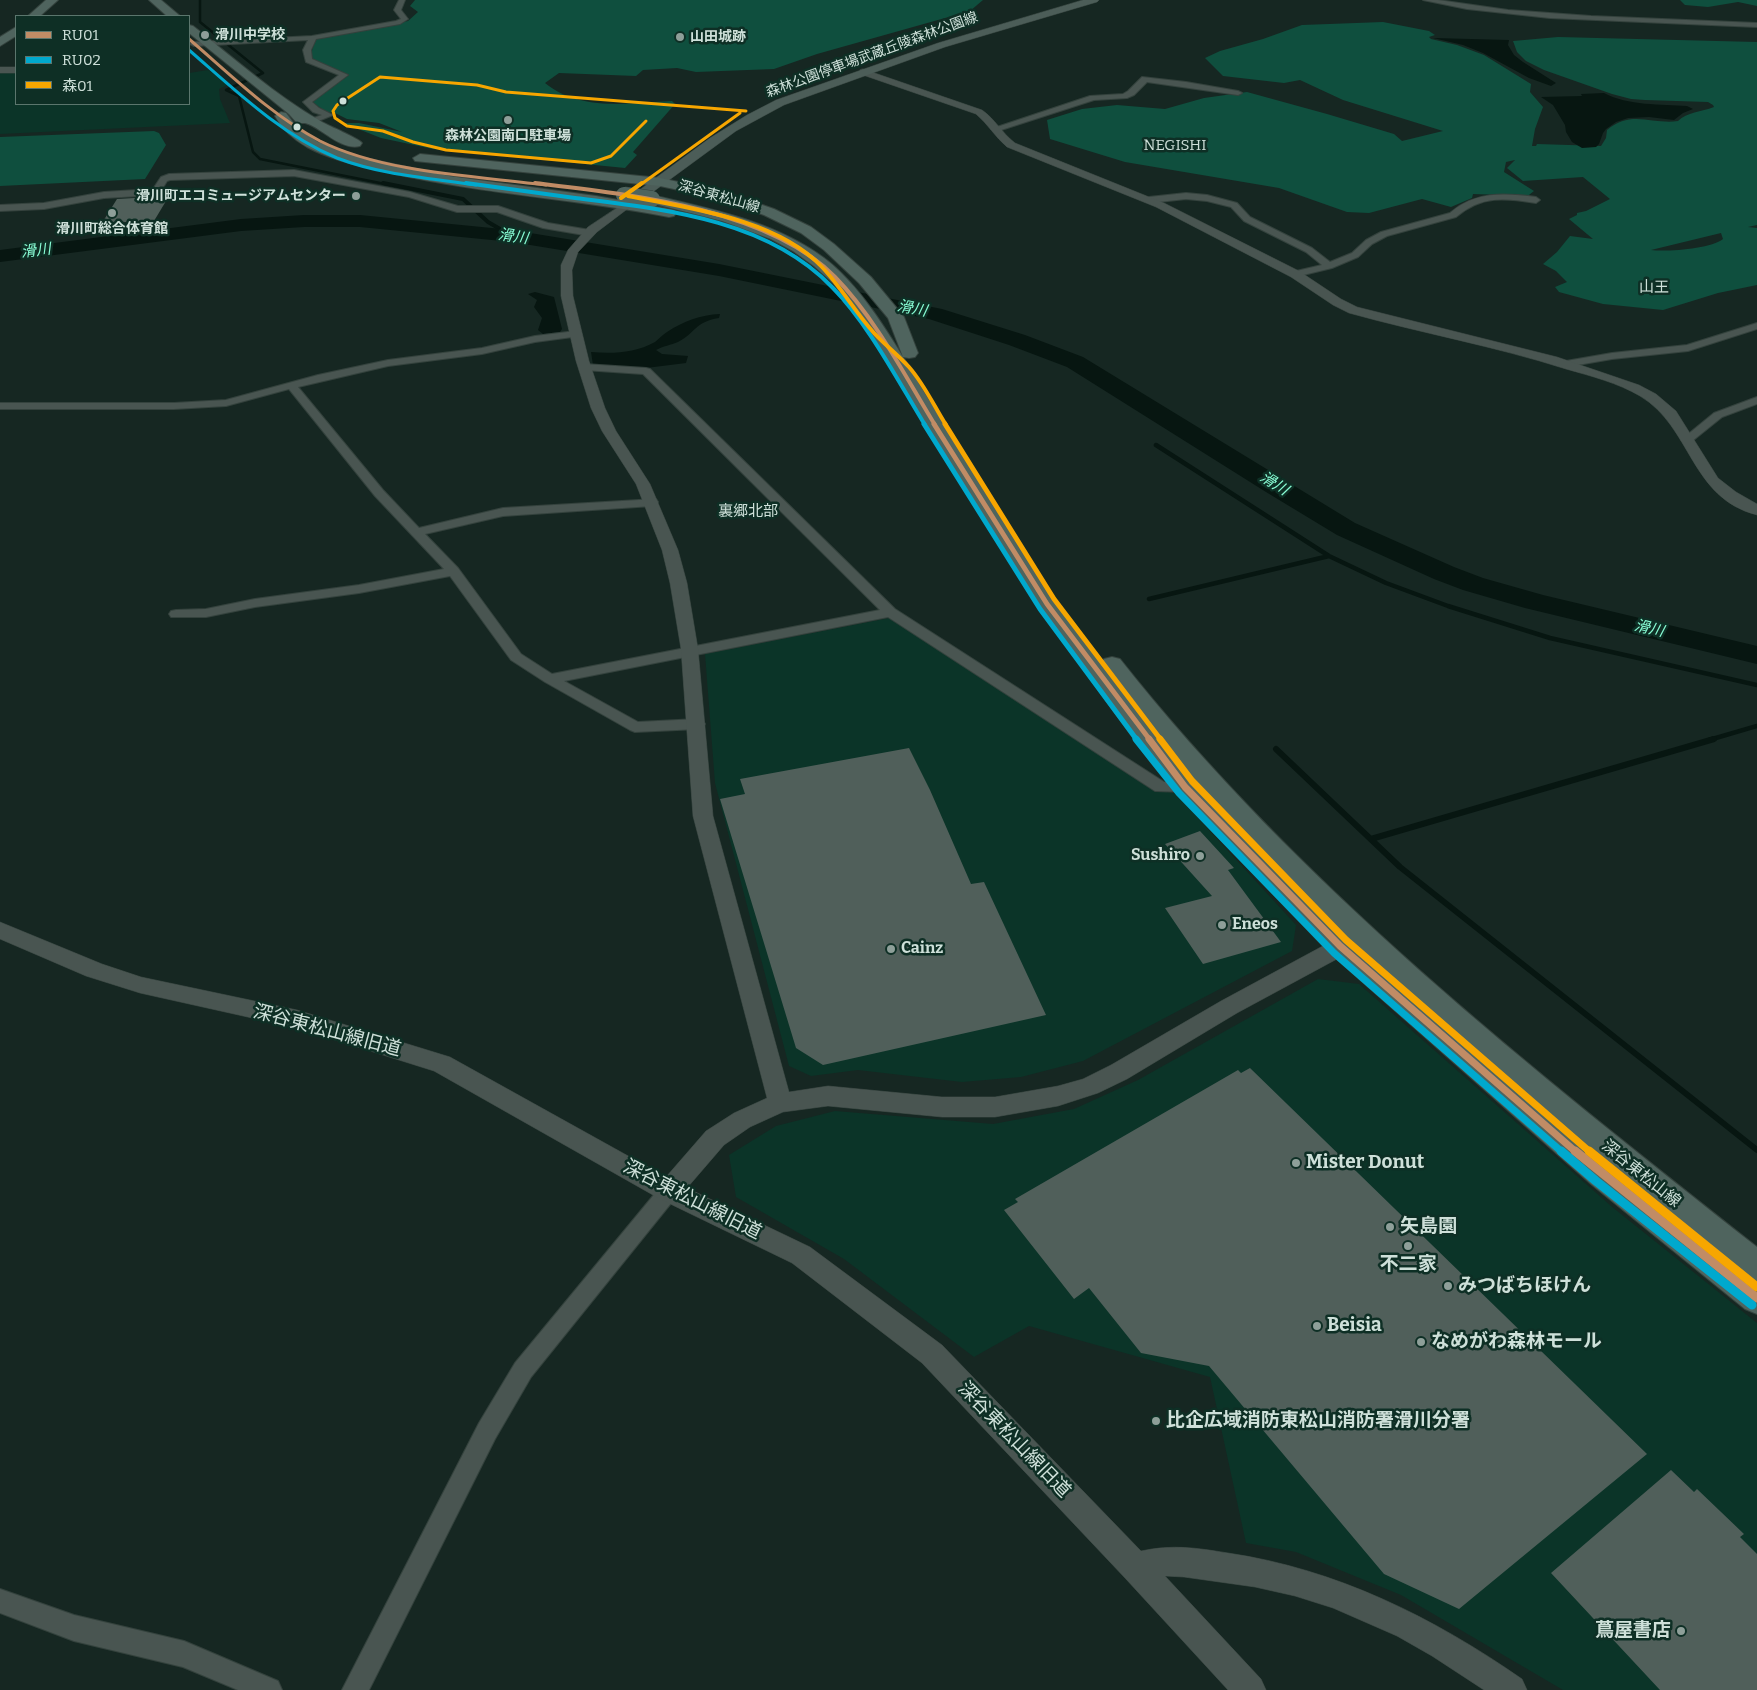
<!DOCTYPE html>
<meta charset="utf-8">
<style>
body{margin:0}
#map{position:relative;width:1757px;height:1690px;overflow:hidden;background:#162722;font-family:Bitter,"Noto Sans JP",serif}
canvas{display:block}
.legend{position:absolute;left:15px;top:15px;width:175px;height:90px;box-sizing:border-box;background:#0e2f25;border:1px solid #5b766d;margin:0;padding:6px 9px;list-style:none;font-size:15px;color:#cee0d9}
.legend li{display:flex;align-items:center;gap:10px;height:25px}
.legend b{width:25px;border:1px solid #5b766d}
</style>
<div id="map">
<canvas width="1757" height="1690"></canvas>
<ul class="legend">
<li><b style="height:6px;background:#c18c65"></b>RU01</li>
<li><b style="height:6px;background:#00a9ce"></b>RU02</li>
<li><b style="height:6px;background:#f7a600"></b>森01</li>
</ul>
</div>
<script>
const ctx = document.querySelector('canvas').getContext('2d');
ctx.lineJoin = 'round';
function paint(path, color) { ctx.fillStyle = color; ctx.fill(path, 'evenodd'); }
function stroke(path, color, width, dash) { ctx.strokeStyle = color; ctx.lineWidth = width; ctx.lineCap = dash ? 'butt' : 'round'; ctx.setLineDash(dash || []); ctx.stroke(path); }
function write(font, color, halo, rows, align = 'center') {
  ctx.font = font + ' Bitter,"Noto Sans JP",serif'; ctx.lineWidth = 5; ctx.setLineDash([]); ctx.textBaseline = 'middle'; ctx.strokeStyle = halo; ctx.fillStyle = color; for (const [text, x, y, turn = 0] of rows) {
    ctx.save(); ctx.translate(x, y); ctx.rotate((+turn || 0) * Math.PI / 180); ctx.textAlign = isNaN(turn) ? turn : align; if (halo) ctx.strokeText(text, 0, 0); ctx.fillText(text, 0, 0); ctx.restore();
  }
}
paint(new Path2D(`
 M208,70L229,84L219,89L220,99L230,123L0,134V72H16V104H189V73Z
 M889,618L1159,791L1175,793L1296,925L1292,951L1083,1061L1021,1077L962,1082L858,1070L811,1076L789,1066L715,783L705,654Z
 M1318,979L1359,984L1611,1206L1757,1323V1690H1563L1401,1595L1296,1552L1246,1543L1210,1377L1029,1326L974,1357L844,1259L736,1197L729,1155L776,1126L835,1111L993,1124L1074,1109L1138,1080Z`), '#0b3428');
paint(new Path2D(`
 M415,0H983L970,11L817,54L774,69L696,72L677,68L643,70L636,76L559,73L545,83C581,112 629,103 672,101L675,104L633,152L637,155L625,168L433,149L381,138L343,123H359L402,132L379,123L347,119L333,112L328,113L312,102L349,75L312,61L311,53L316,39L408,21L418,12L410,6Z
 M1680,0H1757V6L1738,2L1708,7L1685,5Z
 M1383,22L1429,31L1435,35L1429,37L1431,39L1457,45L1484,55L1531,84L1530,92L1543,107L1535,129L1532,146H1536L1537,144L1601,146L1606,138L1607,130C1631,109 1653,125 1678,121C1687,112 1701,112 1714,107L1713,105L1708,102L1645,100L1631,99L1612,94L1544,70L1526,61L1517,52L1513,41L1558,37L1757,42V225L1748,227L1757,228V285L1718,293L1663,310L1603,304L1559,292L1555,287L1567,282L1556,271L1543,264L1557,252L1570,236L1593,239L1569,219L1577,215V213L1586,211L1610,199L1583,177L1523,181L1507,168L1515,160L1506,162L1504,172L1534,191L1525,198L1503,195L1473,194L1472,198L1451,207L1422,199L1369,213L1347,212L1279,188L1125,162L1050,139L1047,120L1082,109L1117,105L1165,109L1204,98L1247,92L1327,114L1394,134L1402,141L1443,131L1343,100L1300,80L1284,83L1223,76L1205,58L1220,51L1263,39L1302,25ZM1721,233L1723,239C1711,249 1666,252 1651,250Z
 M154,131L159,133L166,145L145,179L0,186V137Z`), '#0f4f3e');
paint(new Path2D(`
 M1433,38L1509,40L1508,45L1514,55L1523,62L1556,83L1551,86L1529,78L1483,53L1463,45Z
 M1604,93C1628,106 1661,104 1687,106L1693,109L1683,113L1674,120L1649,117L1628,118L1616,122L1606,129L1603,133L1599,144L1596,147L1582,148L1572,142L1566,132L1565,125L1553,105L1541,97L1582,96L1581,94Z
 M535,292L554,297L562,329L560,332L543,334L538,330L542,318L534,307L537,300L528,294Z
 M720,314L719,318C694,322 696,333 678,342C671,345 663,346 656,350L662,354L688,356L686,363L646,368L593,365L591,352C613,354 635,353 655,342C659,339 662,335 667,332C684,321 700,315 720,314Z`), '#071611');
stroke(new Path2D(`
 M200,0V22L263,73L226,90L239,96L253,152L260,159L390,185`), '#071611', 2.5);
stroke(new Path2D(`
 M383,183L463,199L488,222L512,236`), '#071611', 4);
stroke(new Path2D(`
 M1156,445L1329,556L1386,583L1448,606L1550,638L1757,685
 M1149,599L1329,556
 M1709,740L1757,726`), '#071611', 4.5);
stroke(new Path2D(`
 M1276,749L1400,867L1757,1150
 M1371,839L1714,739`), '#071611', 6);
paint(new Path2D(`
 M304,215H360L512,230L719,264L942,309L1025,335L1083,357L1355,523L1454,567L1483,578L1543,595L1757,646V664L1525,608L1463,590L1434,579L1337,535L1266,492L1067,367L1009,345L929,319L719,276L512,242L360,227H304L241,231L0,262V250L241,219Z`), '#071611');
paint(new Path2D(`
 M169,196L154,221L102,223L117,199Z
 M909,748L930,790L971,884L984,882L1046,1015L823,1065L796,1048L720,799L745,794L740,779Z
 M1200,831L1234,868L1228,870L1281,942L1203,964L1165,908L1212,896L1165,844Z
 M1250,1068L1647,1454L1459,1609L1384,1574L1209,1366L1141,1353L1089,1288L1074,1299L1004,1210L1018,1202L1015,1199L1238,1070L1241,1073Z
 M1671,1470L1694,1492L1697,1489L1744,1534L1740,1537L1757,1554V1690H1660L1551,1573Z`), '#505f5a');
const minor = new Path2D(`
 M399,0H405L401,10L408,19L400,24L316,39L311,50L312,59L348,75L312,102L319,108L333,115L311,124H308V120L322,115L313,112L303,102L339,75L306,62L303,50L308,40L194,46L190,44L194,42L312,36L396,21L401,19L394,10Z
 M1423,0H1438L1508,10L1591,16L1757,23V27L1550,18L1467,9Z
 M1142,77L1186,82L1238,91L1242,93L1238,95L1147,82L1134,95L1127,98L1094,100L998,131L991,129L1090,96L1123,94L1128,91Z
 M294,170L410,192L458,206H498L548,223L590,230L595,233L590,236L543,228L497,212H457L409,197L294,176L170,180L167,181L159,194L156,195L104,198L44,209L0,211V205L44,203L104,192L153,189L161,177L169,174Z
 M1186,193L1207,195L1237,203L1250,217L1312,248L1330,262L1352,253L1366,240L1381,232L1450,213C1475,191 1504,193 1536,197L1540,200L1536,203C1505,198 1482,195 1456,217L1387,236L1372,244L1358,257L1332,268L1295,277L1292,276V272L1322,265L1306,252L1244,221L1231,207L1207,201L1186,199L1149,203L1145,200L1149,197Z
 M1757,323V329L1688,351L1612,359L1566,367L1561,364L1566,361L1612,353L1687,345Z
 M576,331L581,334L580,336L535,342L482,354L388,366L298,387L383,490L419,528L503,508L656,499L658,502L656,505L652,506L503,516L425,534L458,568L521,654L552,674L880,610L643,374L584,370L579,367L584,364L646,368L650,369L895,609L1164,782L1191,783L1193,787L1191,791L1185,792L1155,791L888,617L564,681L638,722L698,719L703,721L705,724L703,727L698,729L635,732L630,730L545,682L511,660L450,576L359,593L255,607L206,617H171L169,614L171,611L176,610L206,609L255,599L359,585L444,569L375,496L289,389L226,406L174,409H0V403H174L226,400L318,375L388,360L482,348L535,336Z
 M1757,397V404L1722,417L1691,442L1687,444L1681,440L1714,413Z
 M669,1182L676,1185L679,1191L676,1197L531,1377L495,1439L369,1690H342L479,1423L515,1363L662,1185Z
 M0,1589L74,1615L184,1641L278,1681L282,1690H238L183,1667L74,1641L0,1613Z`);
const tertiary = new Path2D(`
 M0,67H16V73H0Z
 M863,69L982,110C995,119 1002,133 1015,143L1164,203L1299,271L1341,299L1357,307L1557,357L1639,385L1656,394L1676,411L1718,478L1736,492L1757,504V515C1690,498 1692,427 1640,396C1618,383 1591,376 1566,369C1494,346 1421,333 1349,313L1333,305L1291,277L1156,207L1007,147C995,137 988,124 976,114L860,74V70Z
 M626,202L632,205L630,207L597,232L578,252L572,270L573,296L589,361L605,408L616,431L650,484L678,550L687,583L698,649L713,816L789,1092L828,1086L942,1097H995L1058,1086L1083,1079L1111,1065L1221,1001L1345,934L1353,932L1361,934L1364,940L1361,946L1237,1013L1127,1079L1098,1093L1058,1106L995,1117H942L828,1106L783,1112L750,1127L724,1145L687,1188L810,1247L942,1345L1141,1551C1173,1544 1197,1548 1228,1553C1336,1569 1433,1617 1522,1679L1527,1690H1484L1432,1656L1397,1636L1333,1608L1295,1596L1255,1587L1184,1577L1165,1576L1261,1679L1266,1690H1228L1125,1578L922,1363L792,1263L660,1199L434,1071L297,1028L140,993L86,976L0,939V922L102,964L141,977L297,1010L450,1057L666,1177L706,1131L734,1113L767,1098L693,816L681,649L670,583L662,550L636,484L602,431L591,408L576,361L561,296V265L568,250L588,227Z`);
const secondary = new Path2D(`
 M1083,0H1099L1097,2L945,47L784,105L736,131L631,208L626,209L619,205L710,138L747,115L776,100L938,43Z`);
const primary = new Path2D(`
 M46,0H58L40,16H28Z
 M149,0H161L180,16H167Z
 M189,25L193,26C235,59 275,95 322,122C329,126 358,138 362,143L360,146C340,151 320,126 305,123C303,123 300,123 297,123L289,114L189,33Z
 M16,27V36L0,46V37Z
 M281,112L286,113L298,129L318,142L360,157L449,176L596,196L674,210L676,213L674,216L669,217C577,199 482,194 391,173C363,166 333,161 307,147C293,139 283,130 275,116Z
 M420,154L660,178L725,192L774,209L811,227L834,244L871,277L904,317L918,353L915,357L909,358L903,357L888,318L859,283L824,250L801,233L764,215L716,198L660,186L415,161L413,158Z
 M652,195C711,209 774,221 824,258C867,290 901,355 929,400C972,467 1011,537 1056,602C1071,622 1087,642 1102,662L1104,659L1112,657L1120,659C1300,887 1530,1068 1757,1247V1314L1745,1309L1591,1184L1330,953L1176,793L1150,761L1036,604L881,352L853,309L833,283L814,266L793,251L771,239L722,221L647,202L645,199L647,196Z`);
stroke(minor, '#34423d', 2);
stroke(tertiary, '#34423d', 1);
stroke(secondary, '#34423d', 1);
stroke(primary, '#34423d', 2);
paint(minor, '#495551');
paint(tertiary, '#495551');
paint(secondary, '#4c5d58');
paint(primary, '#4f645e');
const primaryBridge = new Path2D(`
 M624,195L652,199`);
stroke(primaryBridge, '#34423d', 17, []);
stroke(primaryBridge, '#4f645e', 16);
stroke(new Path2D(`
 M189,39C231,75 271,115 320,141C384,173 476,176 546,185`), '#c18c65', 3);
stroke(new Path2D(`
 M535,183C627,194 768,208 835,277C876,319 905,376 935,425`), '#c18c65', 4);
stroke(new Path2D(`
 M934,424L1047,604L1150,740`), '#c18c65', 5);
stroke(new Path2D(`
 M1149,739L1185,787L1340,946L1576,1152`), '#c18c65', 7);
stroke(new Path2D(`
 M1575,1151L1757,1298`), '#c18c65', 9);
stroke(new Path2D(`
 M189,50C235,90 280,134 337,158C381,175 429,178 476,185`), '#00a9ce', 3);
stroke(new Path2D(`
 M466,183C503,188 539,193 575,198C663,209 767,219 832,287C868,323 898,381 925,425`), '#00a9ce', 4);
stroke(new Path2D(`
 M924,424L1040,609L1137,740`), '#00a9ce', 5);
stroke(new Path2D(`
 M1136,739L1179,793L1334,953L1562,1152`), '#00a9ce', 7);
stroke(new Path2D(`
 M1561,1151L1596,1181L1752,1305`), '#00a9ce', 9);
stroke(new Path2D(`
 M646,121L611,156L591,163L446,150L413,142L383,131L347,126L335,118L333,111L337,105L380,77L477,85L506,92L746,111
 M640,185L740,113`), '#f7a600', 3);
stroke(new Path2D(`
 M628,196C689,208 777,219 822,267C841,287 855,312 874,333C885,345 898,355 909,367C924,384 934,406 946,425
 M621,198L642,183`), '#f7a600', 4);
stroke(new Path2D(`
 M945,424L1054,599L1161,740`), '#f7a600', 5);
stroke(new Path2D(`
 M1160,739L1192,781L1346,940L1590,1152`), '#f7a600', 7);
stroke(new Path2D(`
 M1589,1151L1757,1287`), '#f7a600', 9);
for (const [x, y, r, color] of [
 [205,35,5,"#8e9f99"],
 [680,37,5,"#8e9f99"],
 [343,101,4.5,"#cee0d9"],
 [508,120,5,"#8e9f99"],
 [297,127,4.5,"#cee0d9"],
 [356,196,5,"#8e9f99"],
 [112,213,5,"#8e9f99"],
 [1200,856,5,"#8e9f99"],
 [1222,925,5,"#8e9f99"],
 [891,949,5,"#8e9f99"],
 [1296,1163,5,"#8e9f99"],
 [1390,1227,5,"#8e9f99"],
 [1408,1246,5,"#8e9f99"],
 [1448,1286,5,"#8e9f99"],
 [1317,1326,5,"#8e9f99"],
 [1421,1342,5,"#8e9f99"],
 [1156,1421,5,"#8e9f99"],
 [1681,1631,5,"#8e9f99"]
]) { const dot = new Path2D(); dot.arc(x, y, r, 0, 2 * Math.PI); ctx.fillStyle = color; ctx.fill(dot); stroke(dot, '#0e2f25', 2); }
write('bold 14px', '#cee0d9', '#0e2f25', [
 ["滑川中学校",215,35],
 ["山田城跡",690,37],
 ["森林公園南口駐車場",508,136,"center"],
 ["滑川町エコミュージアムセンター",346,196,"right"],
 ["滑川町総合体育館",112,229,"center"]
], 'left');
write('14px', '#cee0d9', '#0e2f25', [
 ["森林公園停車場武蔵丘陵森林公園線",872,55,-20],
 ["深谷東松山線",719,197,16]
]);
write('15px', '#cee0d9', '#0e2f25', [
 ["NEGISHI",1175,146],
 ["山王",1654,288],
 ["裏郷北部",748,512]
]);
write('italic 15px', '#89fed6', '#0e2f25', [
 ["滑川",513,237,8],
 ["滑川",36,251,-7],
 ["滑川",912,309,11],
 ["滑川",1274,484,32],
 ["滑川",1649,629,13]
]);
write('bold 16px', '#cee0d9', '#0e2f25', [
 ["Sushiro",1190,856,"right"],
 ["Eneos",1232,925],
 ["Cainz",901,949]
], 'left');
write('16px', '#cee0d9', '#0e2f25', [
 ["深谷東松山線",1641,1174,39]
]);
write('19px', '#cee0d9', '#0e2f25', [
 ["深谷東松山線旧道",327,1031,15],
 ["深谷東松山線旧道",692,1200,27],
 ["深谷東松山線旧道",1014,1440,46]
]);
write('bold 19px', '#cee0d9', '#0e2f25', [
 ["Mister Donut",1306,1163],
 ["矢島園",1400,1227],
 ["不二家",1408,1265,"center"],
 ["みつばちほけん",1458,1286],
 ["Beisia",1327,1326],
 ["なめがわ森林モール",1431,1342],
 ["比企広域消防東松山消防署滑川分署",1166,1421],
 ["蔦屋書店",1671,1631,"right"]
], 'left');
</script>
